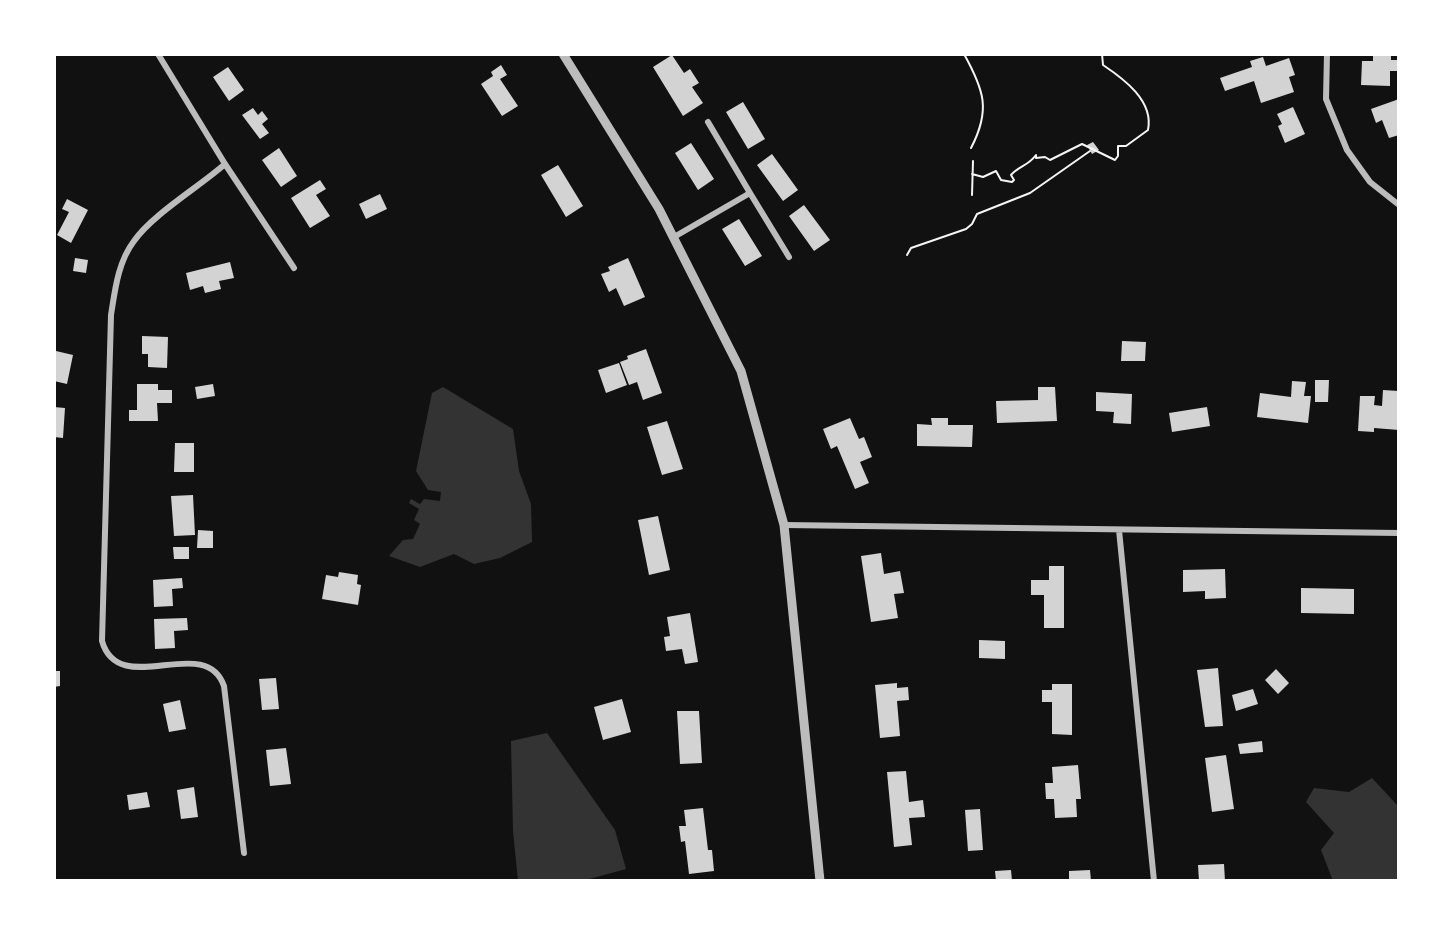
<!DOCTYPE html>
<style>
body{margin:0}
#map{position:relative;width:1453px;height:935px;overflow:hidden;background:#111;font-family:"Times New Roman",serif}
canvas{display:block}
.frame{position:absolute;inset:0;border:56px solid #fff;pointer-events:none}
</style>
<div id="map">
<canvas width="1453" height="935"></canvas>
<div class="frame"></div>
</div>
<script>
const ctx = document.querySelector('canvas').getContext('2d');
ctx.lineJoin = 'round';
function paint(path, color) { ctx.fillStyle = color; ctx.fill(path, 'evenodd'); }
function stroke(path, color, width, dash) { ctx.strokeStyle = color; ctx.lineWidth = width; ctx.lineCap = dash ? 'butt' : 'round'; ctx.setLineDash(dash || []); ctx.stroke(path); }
paint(new Path2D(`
 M443,387L513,429L519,471L531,504L532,542L500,558L474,564L454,554L420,567L389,556L403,540L413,539L420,524L414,520L419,509L409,503L411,499L420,504L424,499L440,501L441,492L428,490L416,471L432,393Z
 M547,733L615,830L626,869L582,881H518L513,831L511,741Z
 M1372,778L1399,807V881H1333L1321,850L1334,833L1306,802L1314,788L1349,792Z`), '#333');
paint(new Path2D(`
 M1373,54H1391V60H1397V71H1390V86L1361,85L1362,61H1373Z
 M672,55L684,73L690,69L699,83L692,87L703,103L683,116L653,67Z
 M1263,57L1266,66L1289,58L1295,75L1289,77L1294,92L1261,103L1254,81L1225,91L1220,78L1252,67L1250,61Z
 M501,65L507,75L500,79L518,106L502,116L481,84L493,76L491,72Z
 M228,67L244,90L229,101L213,77Z
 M1399,99V135L1389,138L1382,120L1376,123L1371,109Z
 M743,102L765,139L748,149L726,112Z
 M1293,107L1305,134L1285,143L1278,126L1282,124L1277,114Z
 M253,108L258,115L262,111L268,119L262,124L269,133L260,139L242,115Z
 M1093,142L1099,150L1092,154L1087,145Z
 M691,143L714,179L698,190L675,153Z
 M279,148L297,176L281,187L262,160Z
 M772,154L798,190L783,201L757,165Z
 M558,165L583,206L566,217L541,175Z
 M320,180L326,189L316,195L330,216L310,228L291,198Z
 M380,194L387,209L366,219L359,204Z
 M67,199L88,210L71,243L57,235L69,212L62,209Z
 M804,205L830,240L814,251L789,216Z
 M739,219L762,256L745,266L722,229Z
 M75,258L88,260L86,273L73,271Z
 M628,258L645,297L624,306L616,288L609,292L601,274L610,271L608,267Z
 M230,262L234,278L219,281L221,289L205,293L203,286L190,290L186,273Z
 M142,336L168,337L167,368L148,367V354H142Z
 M1122,341L1146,342L1145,361H1121Z
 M646,349L662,393L643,400L637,382L629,385L620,362L628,359L627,356Z
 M56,351L73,355L67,384L54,381Z
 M619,363L627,385L606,393L598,370Z
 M1315,380H1329L1328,402H1315Z
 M1292,381L1306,382L1304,396H1311L1308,423L1257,417L1260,393L1291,397Z
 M137,384H158V390H172V403H157L158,421H129V410H137Z
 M213,384L215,396L197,399L195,387Z
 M1038,387H1055L1057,421L997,423L996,401L1038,400Z
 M1383,390L1399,391V430L1374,428V432L1358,431L1360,396H1375L1374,405L1382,406Z
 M1096,392L1132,394L1131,424L1113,423L1114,412L1096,411Z
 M54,407L65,408L63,438L54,437Z
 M1207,407L1210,426L1172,432L1169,413Z
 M850,418L859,439L864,437L872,457L860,462L869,483L855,489L837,446L831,449L823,429Z
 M931,418H948V425H973L972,447L917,446V424L932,425Z
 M667,421L683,469L662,475L647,427Z
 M175,443H194V472H174Z
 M193,495L195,535L174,536L171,496Z
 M658,516L670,570L649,575L638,520Z
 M198,530L213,531V548H197Z
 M173,547H189V559H174Z
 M881,553L884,574L900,571L904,593L894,594L898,618L871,622L861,556Z
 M1049,566H1064V628H1044V595H1031V580H1049Z
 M1225,569L1226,598L1205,599V591L1183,592V570Z
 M339,572L358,575L357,584L361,585L358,605L322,599L326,575L338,577Z
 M182,578L183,588L172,589L173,606L154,607L153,580Z
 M1301,588L1354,589V614L1301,613Z
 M690,613L698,662L685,664L682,649L666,651L664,637L670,636L667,617Z
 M187,618L188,630L174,631L175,648L155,649L154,619Z
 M979,640L1005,641V659L979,658Z
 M1218,668L1223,726L1205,727L1197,670Z
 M1276,669L1289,683L1278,694L1265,680Z
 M54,671H60V686L54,687Z
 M276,678L279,709L262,710L259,679Z
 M897,683V688L908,687L909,700L897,701L900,736L880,738L875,685Z
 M1052,684H1072V735L1052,734V702H1042V690H1052Z
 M1253,689L1258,704L1236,711L1232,695Z
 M622,699L631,732L603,740L594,707Z
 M180,700L186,729L169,732L163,704Z
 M677,711H699L702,763L680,764Z
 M1262,741L1263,752L1240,754L1238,744Z
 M286,748L291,784L270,786L266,750Z
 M1226,755L1234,809L1212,812L1205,758Z
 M1078,765L1081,799H1076L1077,817L1055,818L1054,799H1046L1045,783H1053L1052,767Z
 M906,771L909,802L923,800L925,817L909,818L912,845L894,847L887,772Z
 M194,787L198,817L181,819L177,790Z
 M147,792L150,807L129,810L127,795Z
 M703,808L708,850H712L714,871L689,874L685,841L681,842L679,826H686L684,810Z
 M980,809L983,850L968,851L965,810Z
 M1224,864L1225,881H1199L1198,865Z
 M1011,870L1012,881H996L995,871Z
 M1090,870L1091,881H1069V871Z`), '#d3d3d3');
stroke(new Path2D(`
 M964,54C984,90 991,110 971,148
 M972,174L983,177L996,171L1001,180L1012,182L1014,180L1011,175C1019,166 1028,166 1036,155V158L1045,157L1050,160L1082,144L1115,160L1118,156V146H1126L1148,130C1154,101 1124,79 1103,65L1102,54
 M972,195L973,161
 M907,255L911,248L966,229L972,224L977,214L1030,193L1090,151`), '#f5f5f5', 2);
stroke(new Path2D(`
 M158,54L225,164L294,268
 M1327,54L1326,99L1347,150L1370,182L1399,205
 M708,122L750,193
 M225,164C199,187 153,214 134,241C118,262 115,290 111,315L102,641C119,700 205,632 224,686L244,853
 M674,237L750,193L789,257
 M784,525L1399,533
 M1119,530L1154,881`), '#bcbcbc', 6);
stroke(new Path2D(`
 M563,54L659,209L741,371L784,525L820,881`), '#bcbcbc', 9);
</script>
